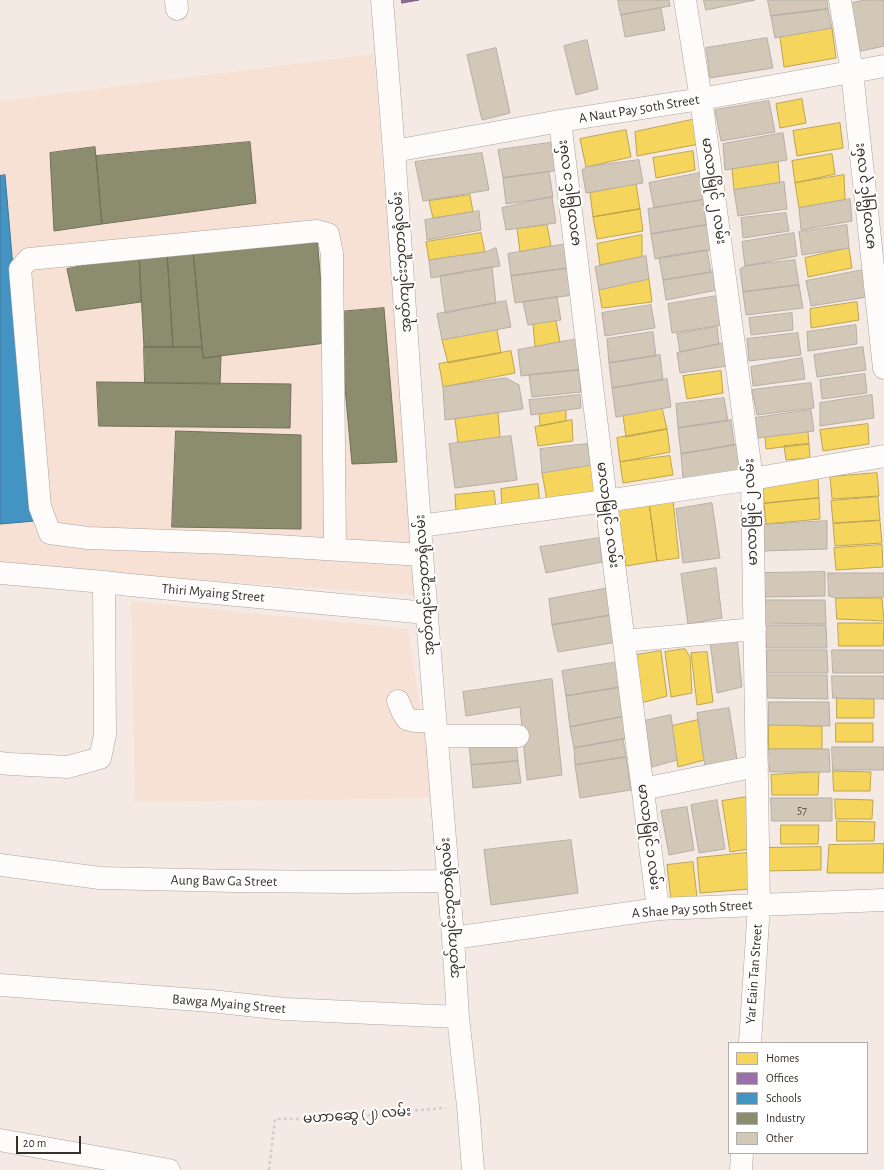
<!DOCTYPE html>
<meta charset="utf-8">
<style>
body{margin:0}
#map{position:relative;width:884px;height:1170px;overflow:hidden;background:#f5eae3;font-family:"Alegreya Sans",sans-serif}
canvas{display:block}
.legend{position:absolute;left:728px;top:1042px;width:140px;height:112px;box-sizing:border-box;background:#fff;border:1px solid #afacaa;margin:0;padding:5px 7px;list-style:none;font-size:12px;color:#38302b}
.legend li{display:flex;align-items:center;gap:8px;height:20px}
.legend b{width:20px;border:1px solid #afacaa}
.scale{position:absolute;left:16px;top:1136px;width:65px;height:18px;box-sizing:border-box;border:2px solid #38302b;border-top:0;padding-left:5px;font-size:12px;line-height:14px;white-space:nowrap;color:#38302b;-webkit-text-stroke:3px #fff;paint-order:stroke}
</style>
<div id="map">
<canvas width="884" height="1170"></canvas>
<ul class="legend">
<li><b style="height:11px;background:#f6d55c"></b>Homes</li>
<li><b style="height:11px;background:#9970ab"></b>Offices</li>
<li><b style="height:11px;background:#4393c3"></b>Schools</li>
<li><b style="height:11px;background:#8c8c6e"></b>Industry</li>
<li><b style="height:11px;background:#d3c8b7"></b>Other</li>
</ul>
<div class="scale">20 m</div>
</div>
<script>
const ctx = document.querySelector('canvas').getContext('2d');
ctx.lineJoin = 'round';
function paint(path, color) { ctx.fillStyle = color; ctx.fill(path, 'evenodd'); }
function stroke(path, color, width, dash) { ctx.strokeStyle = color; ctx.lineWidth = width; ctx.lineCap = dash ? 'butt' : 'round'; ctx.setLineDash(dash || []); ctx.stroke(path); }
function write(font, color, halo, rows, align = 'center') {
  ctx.font = font + ' "Alegreya Sans","Noto Sans Myanmar",sans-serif'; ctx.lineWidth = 4; ctx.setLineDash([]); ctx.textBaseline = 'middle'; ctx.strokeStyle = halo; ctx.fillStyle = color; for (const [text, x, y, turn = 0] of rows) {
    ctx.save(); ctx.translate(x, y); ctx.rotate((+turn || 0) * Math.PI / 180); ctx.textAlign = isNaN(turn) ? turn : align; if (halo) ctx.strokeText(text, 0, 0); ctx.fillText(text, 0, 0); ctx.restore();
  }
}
paint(new Path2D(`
 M374,54L416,595L0,566V101Z
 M131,601L408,629L434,798L135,802Z`), '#f6e1d4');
const homes = new Path2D(`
 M832,28L836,58L784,67L780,37Z
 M802,99L806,123L780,128L776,104Z
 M696,119L699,144L637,156L635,132Z
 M840,123L843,148L797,156L793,131Z
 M626,130L631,157L586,167L580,139Z
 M693,151L695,170L656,178L653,158Z
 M832,154L835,174L795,183L792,161Z
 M778,162L780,183L734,190L732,169Z
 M844,175L845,200L799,208L795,183Z
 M636,184L640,209L593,217L590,193Z
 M470,195L473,212L433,218L429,201Z
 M640,209L643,231L597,239L593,217Z
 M547,225L551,246L520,252L517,229Z
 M481,233L485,252L429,260L426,242Z
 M642,235V257L600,265L597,244Z
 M849,248L852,268L808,277L805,258Z
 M649,279L652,302L602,308L599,290Z
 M857,302L859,320L811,328L810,309Z
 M556,321L560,342L535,347L533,324Z
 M497,330L501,353L448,363L442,340Z
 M511,351L515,373L443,387L439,364Z
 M721,371L723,393L687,399L683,376Z
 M662,408L667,429L626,437L623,416Z
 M566,410V421L540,426L539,413Z
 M498,413L500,437L458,443L455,419Z
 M572,420L573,441L538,446L535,427Z
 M868,424L869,444L823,451L820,430Z
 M667,429L670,452L620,462L617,438Z
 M808,432L809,444L766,449L765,437Z
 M809,444L810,458L786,460L784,446Z
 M670,456L673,475L623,483L620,462Z
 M592,465L595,492L547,500L542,473Z
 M877,473L879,496L832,499L830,477Z
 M818,478L819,498L764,503L763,484Z
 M538,484L540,504L502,508L501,489Z
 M494,491L496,508L456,512L455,495Z
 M878,497L880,520L833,523L831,501Z
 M819,498L820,519L766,524L764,504Z
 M673,500L679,558L657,561L649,503Z
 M649,503L657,561L626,566L617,509Z
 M880,521L882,543L835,546L833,524Z
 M882,545L883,567L836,570L834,548Z
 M836,598H882L884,621L837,619Z
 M838,623H884L883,646H839Z
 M685,649L690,657L692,693L671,697L665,652Z
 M661,651L667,696L641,703L636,655Z
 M707,652L713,702L697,705L691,653Z
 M837,698L874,699V718H837Z
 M698,720L704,760L678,767L672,726Z
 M836,723H873V742H836Z
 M769,725L822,726V749H769Z
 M833,771L871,772L870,791H834Z
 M819,772L818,795H772L771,775Z
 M747,797L755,848L730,852L722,801Z
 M835,799L873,800L872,819H836Z
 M837,821L875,822L874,841H837Z
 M781,825H819L818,844H781Z
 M884,844L883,873H827L829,845Z
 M821,847V870L764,871L765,848Z
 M747,853L750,889L700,893L697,858Z
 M693,862L697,897L671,900L667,865Z`);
paint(homes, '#f6d55c');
stroke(homes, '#bda44d', 1);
const offices = new Path2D(`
 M402,0H419L402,3Z`);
paint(offices, '#9970ab');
stroke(offices, '#7c5d85', 1);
const schools = new Path2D(`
 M5,175L35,521L0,524V176Z`);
paint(schools, '#4393c3');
stroke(schools, '#407595', 1);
const industry = new Path2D(`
 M250,142L256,203L102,224L96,156Z
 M95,147L102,224L54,231L50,153Z
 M317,237L326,343L203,358L193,251Z
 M193,251L202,347H173L167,252Z
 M167,252L173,347H144L139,255Z
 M139,255L141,302L76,311L67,269Z
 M384,308L397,462L352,464L338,312Z
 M144,347H202L203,358L221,356L220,384L145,383Z
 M97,382L291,384L290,428L99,426Z
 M176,431L301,435V529L172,527Z`);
paint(industry, '#8c8c6e');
stroke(industry, '#73705a', 1);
const building = new Path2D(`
 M618,0H669L670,6L621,15Z
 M704,0H755L706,10Z
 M768,0H827L828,9L771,16Z
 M865,0H884V46L857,52L847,4Z
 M661,8L665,30L625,37L621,15Z
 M828,9L832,28L775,38L771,16Z
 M767,38L773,68L710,78L706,48Z
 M587,40L598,89L576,95L564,46Z
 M496,48L510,113L482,120L467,55Z
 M769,101L775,132L721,141L715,110Z
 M783,133L787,160L725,170L723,144Z
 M556,142L560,170L503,178L498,150Z
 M482,153L489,190L423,201L415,162Z
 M639,160L643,183L586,193L582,170L586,167Z
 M549,172L553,197L506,204L503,178Z
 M705,172L710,198L654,208L649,183Z
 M784,182L787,209L738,216L734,190Z
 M552,197L556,223L506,230L502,208Z
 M850,199L852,221L801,230L799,208Z
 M704,200L706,225L651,234L648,209Z
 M479,211L481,230L427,240L425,220Z
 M786,213L789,231L743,238L741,218Z
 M712,224L717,249L655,259L651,234Z
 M847,225L849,248L802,255L799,232Z
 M794,233L797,256L745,266L742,242Z
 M566,244L569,268L511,276L508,254Z
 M496,248L500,266L431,278L429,260L485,252Z
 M707,250L711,272L663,280L659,258Z
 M646,256L649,279L599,290L595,267Z
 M795,260L799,285L743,292L740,269L745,266Z
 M492,267L496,303L445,313L440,276Z
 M569,268L573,295L515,303L511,276Z
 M863,270L867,297L811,306L806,281Z
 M713,271L717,290L666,300L663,280L711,272Z
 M799,285L803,308L746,315L743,292Z
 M723,295L728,324L672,333L668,304Z
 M557,297L561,320L528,325L523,302Z
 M506,301L511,327L442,340L437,314Z
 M651,305L655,328L605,336L602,313Z
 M792,313L793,330L751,335L749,318Z
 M856,325L857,344L808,351L807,332Z
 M717,327L719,344L680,352L677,334Z
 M653,332L656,356L609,363L607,339Z
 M798,333L801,355L749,361L747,339Z
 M578,339L579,370L521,376L518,350Z
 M724,343L727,366L680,373L677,353Z
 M863,347L866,370L817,377L814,355Z
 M660,355L663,380L612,388L609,363Z
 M802,358L805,379L753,386L751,367Z
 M579,370L581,392L532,397L529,375Z
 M865,374L867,393L822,399L820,380Z
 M506,378L519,385L523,409L445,420L443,387Z
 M667,379L671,407L616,417L612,388Z
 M811,383L814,408L757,415L752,390Z
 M580,395L581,408L531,415L529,400Z
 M872,395L874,418L820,426V403Z
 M724,398L728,421L678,428L676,404Z
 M811,410L814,431L758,438L755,418Z
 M731,420L734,445L681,454L678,428Z
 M511,436L517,480L455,488L449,444Z
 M587,444L592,465L542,473L540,449Z
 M740,444L744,470L683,479L681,454Z
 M712,503L720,558L683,563L676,509Z
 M827,521V549L763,551L762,525Z
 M600,538L602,562L546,573L540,547Z
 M716,568L722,618L688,624L681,574Z
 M825,572V596L765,597L764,573Z
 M828,573H884V597L836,598L829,596Z
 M609,588L612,615L552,625L549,599Z
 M765,600H825L826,624L766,623Z
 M612,615L617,642L558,652L552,625Z
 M766,625H826L827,648H767Z
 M737,638L742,687L717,693L710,642Z
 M767,650H827L828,673H767Z
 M832,650H884V673H833Z
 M618,662L622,687L566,696L562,671Z
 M767,675H827L828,699L768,698Z
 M832,676H884V699L833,698Z
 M552,679L562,775L527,780L520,707L466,716L463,692Z
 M622,687L626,716L570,727L566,696Z
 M769,702H829L830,726L769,725Z
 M729,708L737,759L705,766L697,713Z
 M671,715L677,760L652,767L644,721Z
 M626,716L630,738L574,748L570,727Z
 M623,739L626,757L575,765L574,748Z
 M516,741L518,761L471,765L469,745Z
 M832,747H884V770H833Z
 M769,749H829L830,772H770Z
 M626,757L631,790L580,798L575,765Z
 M518,761L521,783L473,788L471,765Z
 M771,798H832V821H772Z
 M717,800L725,849L699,853L691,805Z
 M687,807L694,850L669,855L661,811Z
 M571,840L578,893L491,905L484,850Z`);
paint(building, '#d3c8b7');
stroke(building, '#b5aea7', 1);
const minor = new Path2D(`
 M176,0L177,9
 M382,0L394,151L422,555L453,938L458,1017L468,1106L473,1170
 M685,0L701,99L752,479L759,905L750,1043
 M840,0L852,72L884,368
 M560,121L606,501L658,909
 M394,151L560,121L701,99L884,66
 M420,526L606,501L752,479L884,456
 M335,549L332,254L328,234L317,231L29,259L20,269L40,507L50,533L88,538L228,543L422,555
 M0,573L104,582L130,585L427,613
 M624,641L755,629
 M398,701L403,713L407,719L414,721H435
 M436,736H518
 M0,763L10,764L68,767L100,758L105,735L104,582
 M643,789L757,766
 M0,865L100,878L233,881L349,882L448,881
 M453,938L658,909L884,900
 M0,985L211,1001L284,1009L458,1017
 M0,1140L169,1170
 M741,1170L742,1153`);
stroke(minor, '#aba39e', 23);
stroke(new Path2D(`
 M269,1170L275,1119H342L384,1113L446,1108`), '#d1cecc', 2.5, [3, 3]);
stroke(minor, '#fefcfb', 22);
write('12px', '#5f564e', null, [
 ["57",802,810]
]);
write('14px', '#38302b', '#fff', [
 ["A Naut Pay 50th Street",639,109,-9],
 ["မာလာမြိုင် ၂ လမ်း",714,191,82],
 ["မာလာမြိုင် ၁ လမ်း",569,193,-97],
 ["မာလာမြိုင် ၃ လမ်း",865,196,-96],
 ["အုတ်ကျင်းဘူတာရုံလမ်း",402,262,-94],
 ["မာလာမြိုင် ၂ လမ်း",751,512,-92],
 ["မာလာမြိုင် ၁ လမ်း",608,515,83],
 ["အုတ်ကျင်းဘူတာရုံလမ်း",425,585,-94],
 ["Thiri Myaing Street",213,593,5],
 ["မာလာမြိုင် ၁ လမ်း",649,837,83],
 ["Aung Baw Ga Street",224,881,1],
 ["အုတ်ကျင်းဘူတာရုံလမ်း",450,908,-94],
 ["A Shae Pay 50th Street",692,909,-4],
 ["Yar Eain Tan Street",754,974,-86],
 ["Bawga Myaing Street",229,1004,5],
 ["မဟာဆွေ (၂) လမ်း",357,1115,-4]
]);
</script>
